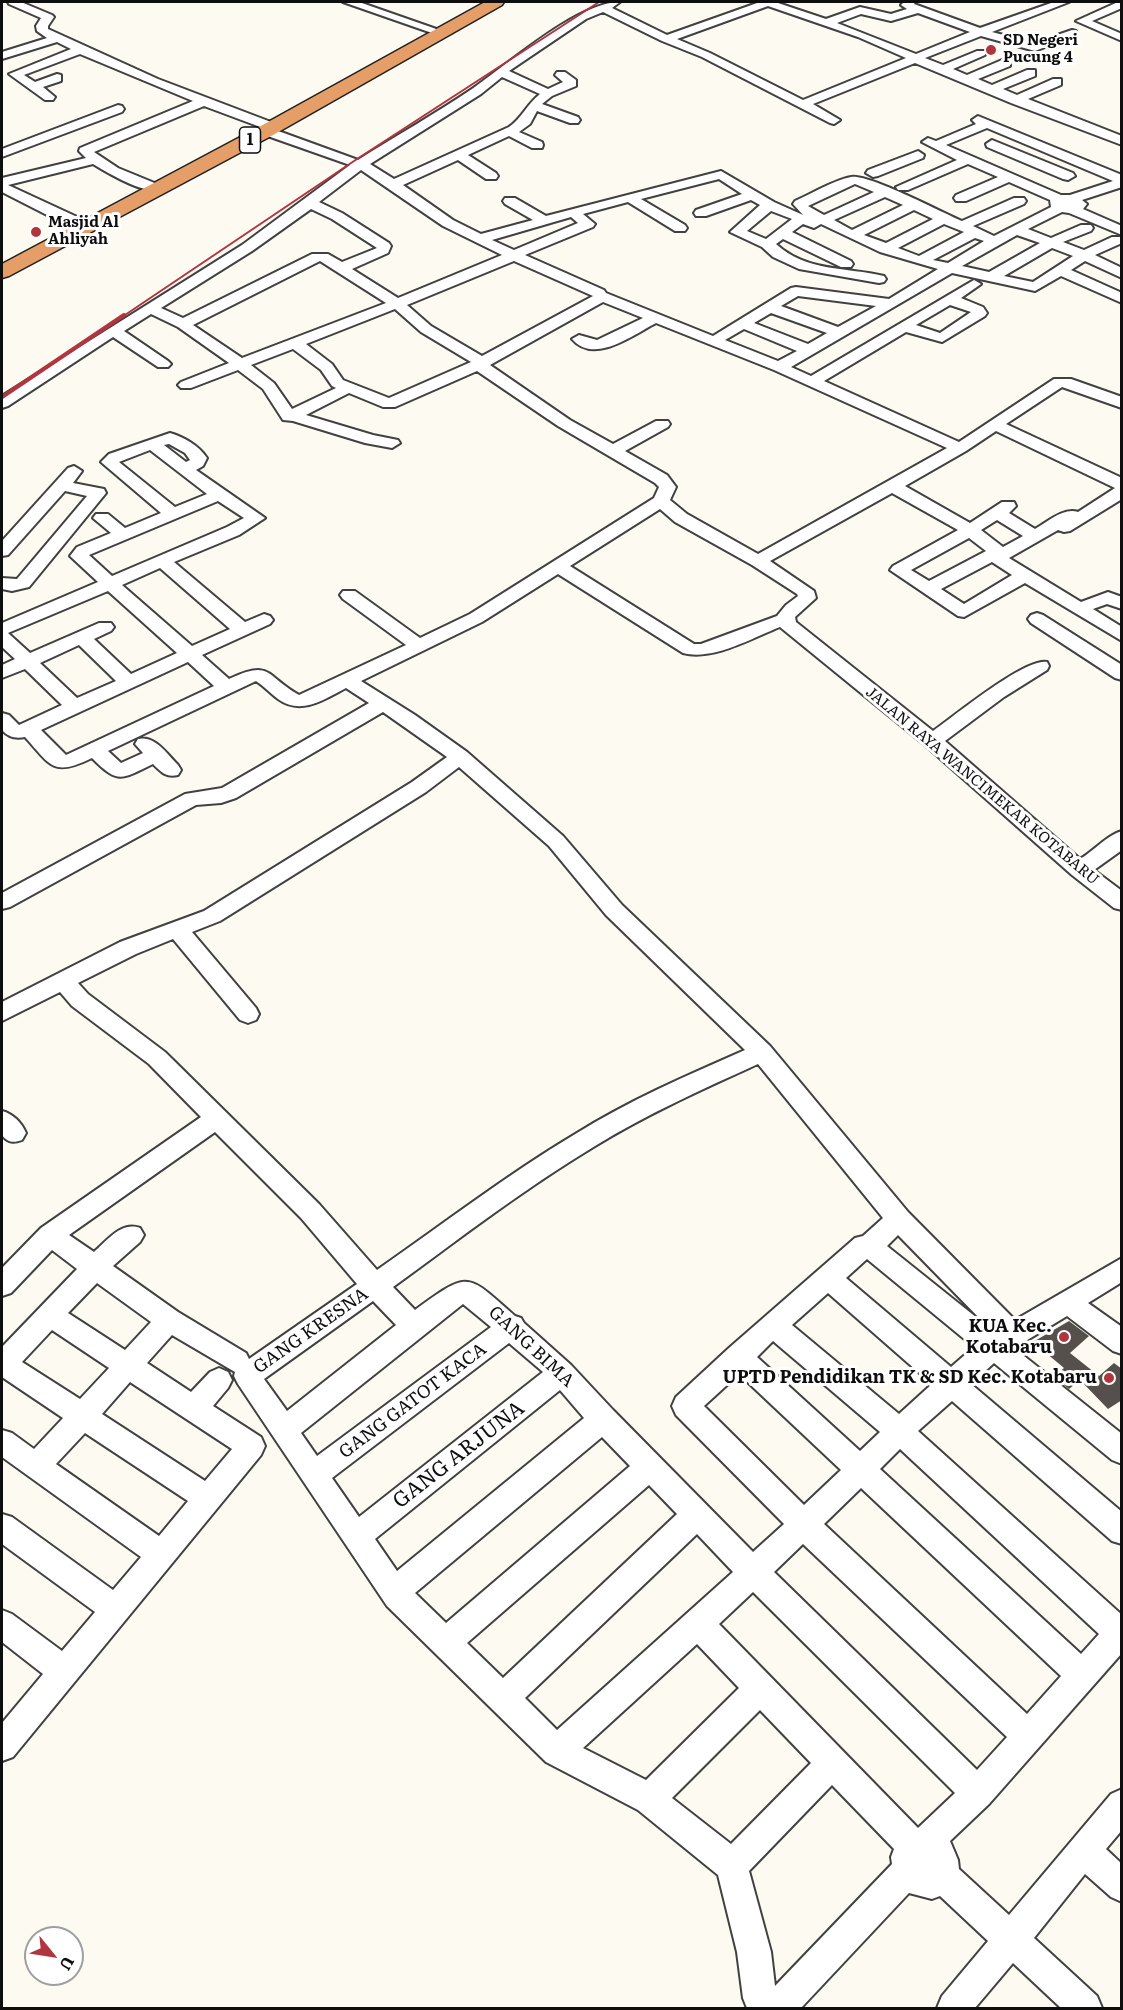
<!DOCTYPE html>
<style>
body{margin:0}
#map{position:relative;width:1123px;height:2010px;overflow:hidden;background:#fdfbf1;font-family:Literata,serif}
canvas{display:block}
.frame{position:absolute;inset:0;border:3px solid #0e0e0e;pointer-events:none}
.north{position:absolute;left:24px;top:1926px;width:60px;height:60px;box-sizing:border-box;background:#fff;border:2px solid #9f9f9f;border-radius:50%;rotate:120deg;font-size:16px;font-weight:700;line-height:24px;text-align:center;color:#0e0e0e}
.north::after{content:'';display:block;margin:auto;width:21px;height:27px;background:#b0353e;clip-path:polygon(50% 0,100% 100%,50% 72%,0 100%)}
</style>
<div id="map">
<canvas width="1123" height="2010"></canvas>
<div class="frame"></div>
<div class="north">U</div>
</div>
<script>
const ctx = document.querySelector('canvas').getContext('2d');
ctx.lineJoin = 'round';
function paint(path, color) { ctx.fillStyle = color; ctx.fill(path, 'evenodd'); }
function stroke(path, color, width, dash) { ctx.strokeStyle = color; ctx.lineWidth = width; ctx.lineCap = dash ? 'butt' : 'round'; ctx.setLineDash(dash || []); ctx.stroke(path); }
function write(font, color, halo, rows, align = 'center') {
  ctx.font = font + ' Literata,serif'; ctx.lineWidth = 6; ctx.setLineDash([]); ctx.textBaseline = 'middle'; ctx.strokeStyle = halo; ctx.fillStyle = color; for (const [text, x, y, turn = 0] of rows) {
    ctx.save(); ctx.translate(x, y); ctx.rotate((+turn || 0) * Math.PI / 180); ctx.textAlign = isNaN(turn) ? turn : align; if (halo) ctx.strokeText(text, 0, 0); ctx.fillText(text, 0, 0); ctx.restore();
  }
}
paint(new Path2D(`
 M1069,1321L1089,1336L1070,1353L1099,1376L1114,1363L1122,1369V1400L1108,1409L1080,1380L1069,1389L1054,1377L1064,1368L1033,1342Z`), '#56504c');
const minor = new Path2D(`
 M8,2H21L52,15L54,17L48,26V29L158,79L271,122L273,125L270,128L358,160C396,136 435,114 472,89C507,65 578,2 620,2L612,8L667,35L760,2H775L826,19L860,7L891,14L907,9L901,5L904,2H915L914,4L980,28L1054,2H1069L992,32L1034,43L1072,30L1076,31V35L1035,51L981,36L925,58L943,65L977,51H985V55L953,69L967,75L1002,60H1010V66L978,79L992,85L1027,70H1035V76L1003,89L1017,95L1053,79H1061V85L1028,99L1122,136V145L1011,103L915,63L813,104L840,120L834,124L830,123L702,57L662,41L603,12L586,19L509,71L548,89L563,82L555,75L557,72H565L576,80V86L552,96L542,104L578,117L580,120L578,123H570L537,111L530,124L519,132L542,142L543,145L542,148H532L509,136L468,155L496,173L498,176L496,179H486L458,160L403,185L453,220L481,234L533,220L505,204L503,201L505,198H515L546,216L721,171L774,202L803,215L793,204L795,201C813,193 832,181 851,177C867,173 943,213 962,221L1014,198H1024L1026,201L1024,204L973,226L994,236L1051,207L1050,200L1009,182L966,201H956L954,198L956,195L998,177L968,164L908,190H898L896,187L957,160L922,142L928,138L936,141L976,124L972,120L978,116L1122,175V187L1082,200L1087,204L1083,209L1122,226V235L1069,213L1062,212L1028,229L1051,238L1081,225H1091L1093,228L1091,231L1063,242L1084,250L1112,237H1122V243L1095,255L1122,268V278L1085,261L1071,270L1122,293V303L1061,276L1035,291L952,273L791,367L811,376L974,280L981,284L961,298L983,307L987,313L985,316L942,342L906,332L824,381L959,442L1054,379H1071L1122,397V408L1062,387L1006,424L1122,478V499L1070,531L1064,532L1058,530L1009,558L1081,602L1108,592L1122,597V609L1107,604L1093,609L1122,627V641L1025,583L964,617L958,616L890,570L893,566L958,530L892,493L770,561L814,591L816,598L795,617L796,622L933,731C953,717 1026,657 1047,662L1049,666L1047,670L1004,697L945,741L1080,859C1094,851 1107,835 1122,831V850L1094,870L1122,891V910L1114,908L1072,875L926,746L780,627C752,638 713,661 683,653L558,574L482,622L361,681L415,715L467,752L563,836L622,905L770,1046L908,1212L1015,1320L1122,1258V1282L1088,1303L1122,1327V1354L1113,1351L1067,1316L1014,1348L1122,1434V1464L1112,1460L994,1363L971,1384L1122,1512V1544L1112,1541L952,1401L918,1431L1122,1615V1653L989,1804L950,1841L958,1860L959,1869L1009,1915L1111,1794L1122,1789V1830L1106,1849L1122,1864V1902L1111,1897L1085,1874L1034,1938L1097,1996L1102,2008H1061L1013,1963L975,2008H937L942,1996L988,1941L940,1896L932,1899L909,1893L801,2008H747L743,1998L737,1952L718,1875L638,1810L546,1762L387,1606L238,1384L234,1376L235,1372L172,1335L147,1363L191,1392L210,1372L219,1368L228,1372L232,1380L228,1388L213,1406L261,1437L265,1446L261,1455L13,1757L2,1761V1723L43,1674L2,1642V1610L12,1614L62,1651L95,1612L2,1544V1514L12,1517L113,1590L141,1557L2,1457V1430L12,1433L34,1449L63,1418L2,1377V1347L77,1269L52,1250L11,1293L2,1296V1268L41,1228L201,1117L149,1064L72,1006L60,992L2,1021V1002L120,942L204,911L412,782L447,757L383,712L236,798L221,803L196,805L10,907L2,909V893L185,794L222,788L369,703L346,688C325,699 301,716 278,699C271,694 264,686 256,681L108,751L121,763L143,753L135,744L138,739C155,735 167,754 178,765L181,770L178,775C166,778 161,772 153,764C121,779 119,785 92,758C53,777 51,766 25,737C16,739 8,737 2,730V713L9,715L19,725L62,705L25,669L2,678V665L15,659L2,647V623L98,582L70,556L77,547L111,533L93,518L96,514H108L125,528L161,513L101,462L109,454L170,433C184,437 199,446 207,458L203,466L196,470L265,518L239,535L174,562L245,622L264,614L270,616L273,620L270,624L202,655L229,679C272,659 265,676 299,695L406,645L343,599L340,595L343,591H355L420,638L470,614L654,498L659,487L655,483L558,426L477,371L395,407H383L349,393L306,415L373,435L398,440L400,443L392,448L365,443L293,421L283,420L263,389L238,370L191,388H181L178,385L181,382L229,363L178,327L151,314L124,331L168,361L171,364L168,367H158L113,337L8,406L2,408V396L242,245L350,165L262,134L260,131L263,128L204,106L94,152L118,168L157,184L159,187L157,190C142,193 106,172 93,164L8,185L88,222L81,226L49,216L2,192V178L86,158L79,151L80,148L193,101L80,54L24,75L35,82L57,74L61,75V81L43,87L55,97L53,100H45L9,74L71,49L57,42L2,59V52L47,38L37,31L36,26L41,18L9,4ZM768,6L858,37L906,58L803,100L710,53L677,39ZM918,13L970,32L916,54L837,23L861,14L891,21ZM502,77L540,94C526,105 523,117 509,127L394,179L370,164L481,94ZM987,128L1113,181L1070,195H1061L946,145ZM361,170L443,226L502,255L398,298L352,269L388,253L391,246L389,243L342,213L319,202ZM719,179L742,194L696,210L694,213L696,216H706L751,200L760,205L730,232L762,247L773,257L799,269L879,283L884,282L886,279L884,276C847,267 806,272 776,244L783,239L841,267H851L853,264L851,261L792,232L803,224L814,228L821,224L880,252L938,269L889,299L796,287L791,288L713,336L606,293L604,290L525,255L593,227L595,224L583,214L628,202L675,231H685L687,228L685,225L641,199ZM855,184L874,192L824,215L808,206ZM885,197L903,205L852,230L834,220ZM311,209L332,219L377,248L342,262L328,254H312L183,318L161,308L252,251ZM914,210L933,219L886,243L864,235ZM771,211L792,219L766,239L747,231ZM571,217L578,223L514,250L492,240ZM944,224L964,232L919,256L898,248ZM1017,235L1040,243L989,272L962,266ZM975,238L984,241L948,263L933,260ZM1052,248L1073,256L1033,282L1004,276ZM320,261L386,303L242,358L193,325ZM514,261L593,296L482,356L431,326L407,305ZM798,296L876,306L838,327L781,306ZM603,302L643,318L597,340L579,335L572,339C594,365 633,335 656,323L774,370L947,448L758,554L687,514L670,500L676,487L667,475L625,451L668,427L670,424L668,421H656L613,444L570,420L490,365ZM950,305L971,312L940,333L916,325ZM395,309L421,332L471,362L389,398L343,380L332,364L306,344ZM771,313L827,333L808,344L754,323ZM744,329L797,351L778,361L725,340ZM293,349L321,370L332,386L336,388L292,409L274,383L251,365ZM996,431L1115,488L1078,512C1064,507 1047,522 1035,529L1009,513L1016,506L1014,502H1002L970,523L905,486L966,451ZM169,444L185,453L190,460L186,462L164,445ZM150,450L207,494L175,507L119,462ZM218,501L244,518L227,527L112,576L89,555ZM660,509L675,522L752,565L797,594L798,596L786,605L777,616L701,644H694L570,566ZM997,520L1023,536L1003,547L981,530ZM969,538L986,551L929,581L911,570ZM992,562L1012,575L964,604L941,589ZM160,568L230,629L192,646L122,585ZM108,591L177,653L131,674L94,639L111,631L114,627L111,623H99L30,653L8,633ZM79,645L116,681L77,698L40,663ZM188,662L214,686L66,755L41,730ZM459,767L549,846L606,915L745,1050C688,1075 630,1100 577,1133C508,1174 443,1224 377,1270L319,1204L165,1052L88,994L78,983L136,954L173,939L240,1020L248,1023L256,1020L259,1014L256,1008L192,932L220,921L426,792ZM758,1064L883,1218L863,1236L855,1238L729,1348L676,1397L672,1406L676,1415L784,1524L753,1552L613,1410L571,1365L524,1323L521,1318L515,1316C466,1273 470,1270 415,1310L393,1287C459,1239 525,1188 595,1146C647,1114 703,1089 758,1064ZM215,1132L301,1218L357,1284L249,1359L246,1353L178,1312L113,1266L140,1242L144,1235L140,1228C121,1221 107,1241 94,1252L69,1235ZM898,1235L987,1326L887,1246ZM867,1259L974,1347L951,1367L846,1278ZM97,1283L151,1322L125,1350L68,1313ZM828,1293L932,1384L899,1414L792,1325ZM373,1301L396,1325L287,1411L264,1379ZM463,1304L491,1327L317,1456L301,1433ZM52,1330L109,1368L80,1399L22,1362ZM773,1341L880,1432L860,1451L757,1357ZM509,1343L543,1372L359,1517L332,1478ZM739,1374L841,1470L804,1505L704,1406ZM130,1382L232,1449L205,1481L102,1414ZM560,1390L584,1418L397,1571L375,1539ZM85,1433L188,1501L159,1536L56,1464ZM602,1437L630,1466L446,1623L415,1593ZM900,1449L1099,1634L1081,1654L880,1469ZM649,1485L677,1514L503,1678L467,1643ZM861,1488L1061,1676L1027,1714L824,1524ZM697,1534L733,1572L557,1730L525,1698ZM803,1544L1007,1737L977,1770L774,1572ZM753,1592L955,1793L918,1828L719,1624ZM697,1644L739,1688L646,1780L583,1748ZM760,1710L811,1763L731,1844L672,1798ZM832,1785L894,1849L891,1857L892,1864L775,1986L771,1952L749,1871Z
 M343,2H359L442,31L436,34L432,33Z
 M1118,2H1122V8L1092,21L1122,34V41L1076,21Z
 M118,105L122,106L124,109L122,112L2,157V149Z
 M992,140L1073,173L1075,176L1068,180L1063,179L987,147L986,144Z
 M918,151L924,155L923,158L878,176L873,177L866,173L868,170Z
 M74,466L82,471L73,483L104,489L106,493L29,587L12,591L2,589V578L17,579L87,496L65,491L8,555L2,556V541L68,468Z
 M1037,613L1043,615L1122,665V680L1115,678L1031,623L1028,619L1031,615Z
 M2,1111C13,1114 21,1122 26,1133L22,1140C14,1143 8,1143 2,1135Z`);
const highway = new Path2D(`
 M485,2H504L502,5L273,135L9,276L2,278V264L259,127Z`);
stroke(minor, '#414141', 4);
stroke(highway, '#1f1f1f', 3);
paint(minor, '#fff');
paint(highway, '#e59e68');
stroke(new Path2D(`
 M122,317L354,161L599,2`), '#b0353e', 2);
stroke(new Path2D(`
 M2,397L124,315`), '#b0353e', 4);
for (const [x, y, r, color] of [
 [991,50,6,"#b0353e"],
 [36,232,6,"#b0353e"],
 [1064,1337,6,"#b0353e"],
 [1109,1378,6,"#b0353e"]
]) { const dot = new Path2D(); dot.arc(x, y, r, 0, 2 * Math.PI); ctx.fillStyle = color; ctx.fill(dot); stroke(dot, '#fff', 2); }
write('bold 15px', '#0e0e0e', '#fff', [
 ["SD Negeri",1003,41],
 ["Pucung 4",1003,58],
 ["Masjid Al",48,223],
 ["Ahliyah",48,240]
], 'left');
write('15px', '#0e0e0e', '#fff', [
 ["JALAN RAYA WANCIMEKAR KOTABARU",982,786,40]
]);
for (const [x, y, w] of [
 [250,140,21]
]) { const box = new Path2D(); box.roundRect(x - w / 2, y - 13, w, 26, 4.5); ctx.fillStyle = '#fff'; ctx.fill(box); stroke(box, '#0e0e0e', 1.5); }
write('bold 16px', '#0e0e0e', null, [
 ["1",250,140]
]);
write('bold 18px', '#0e0e0e', '#fff', [
 ["KUA Kec.",1052,1327],
 ["Kotabaru",1052,1348],
 ["UPTD Pendidikan TK & SD Kec. Kotabaru",1097,1378]
], 'right');
write('18px', '#0e0e0e', '#fff', [
 ["GANG KRESNA",311,1331,-35],
 ["GANG BIMA",531,1347,43],
 ["GANG GATOT KACA",413,1401,-37]
]);
write('21px', '#0e0e0e', '#fff', [
 ["GANG ARJUNA",459,1455,-38]
]);
</script>
